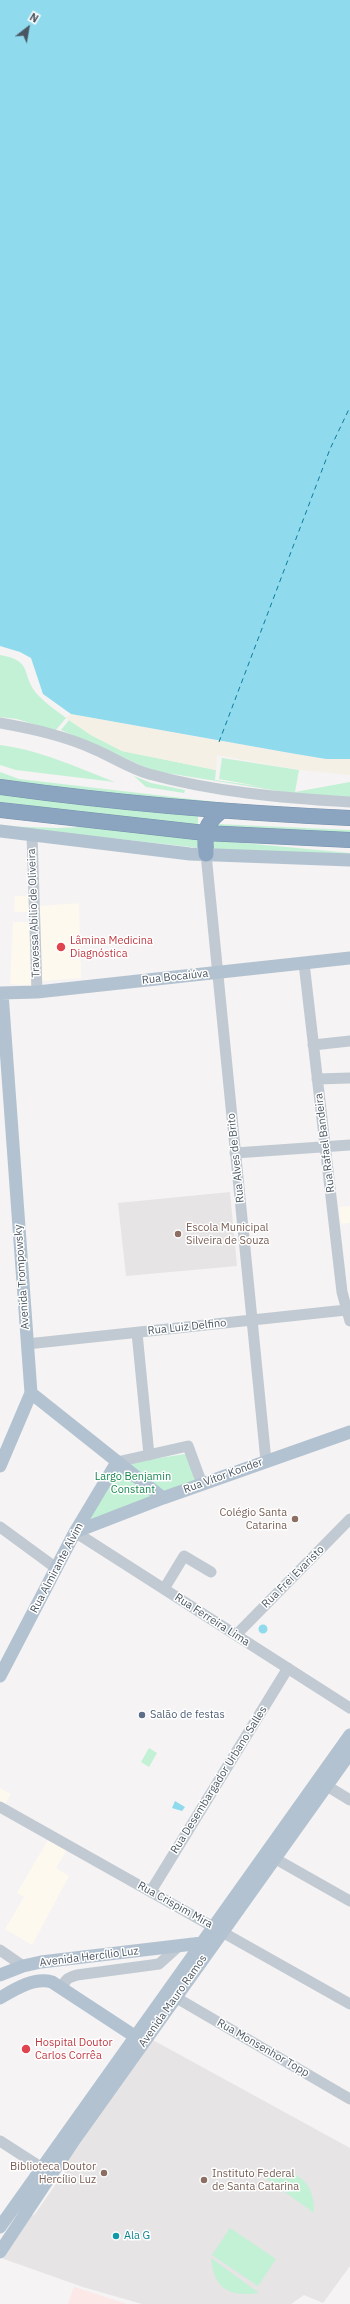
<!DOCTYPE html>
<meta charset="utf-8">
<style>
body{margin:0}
#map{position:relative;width:350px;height:2304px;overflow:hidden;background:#f5f3f3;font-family:"IBM Plex Sans",sans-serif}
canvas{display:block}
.north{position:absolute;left:8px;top:8px;width:40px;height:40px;-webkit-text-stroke:3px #fff;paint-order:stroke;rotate:31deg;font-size:11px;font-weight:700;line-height:16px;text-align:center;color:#4a5661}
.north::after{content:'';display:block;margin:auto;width:14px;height:18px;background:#4a5661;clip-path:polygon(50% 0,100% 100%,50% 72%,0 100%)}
</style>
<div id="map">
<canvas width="350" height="2304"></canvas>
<div class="north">N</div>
</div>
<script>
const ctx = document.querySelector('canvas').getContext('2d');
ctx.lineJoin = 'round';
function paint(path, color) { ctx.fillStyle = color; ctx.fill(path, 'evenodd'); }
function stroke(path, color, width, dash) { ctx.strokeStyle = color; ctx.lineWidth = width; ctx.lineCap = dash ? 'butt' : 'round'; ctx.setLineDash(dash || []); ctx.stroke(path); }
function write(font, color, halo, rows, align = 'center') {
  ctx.font = font + ' "IBM Plex Sans",sans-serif'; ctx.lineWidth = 3; ctx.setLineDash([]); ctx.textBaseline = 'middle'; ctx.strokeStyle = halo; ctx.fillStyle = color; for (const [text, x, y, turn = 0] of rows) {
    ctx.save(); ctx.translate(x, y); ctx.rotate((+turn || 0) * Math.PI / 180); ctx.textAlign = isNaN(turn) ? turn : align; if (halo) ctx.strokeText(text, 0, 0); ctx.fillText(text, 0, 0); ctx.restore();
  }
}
paint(new Path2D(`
 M15,896H29V912H14Z
 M79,903L81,978L42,981L40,906Z
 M13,922H30L31,986L10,984Z
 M350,1206V1223L341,1224L339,1207Z
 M0,1788L11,1794L5,1804L0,1801Z
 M48,1840L67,1850L56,1868L69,1876L32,1945L5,1929L24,1897L17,1893Z`), '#fdf9ef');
paint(new Path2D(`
 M230,1192L237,1266L126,1276L118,1203Z
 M151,2039L350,2148V2266L323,2303L304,2295L291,2304H142L83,2287L1,2258L25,2220L35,2214L67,2168L68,2161Z`), '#e6e4e5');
paint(new Path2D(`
 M74,2287L127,2304H68Z`), '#fce8e6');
paint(new Path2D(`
 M0,655C35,661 20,675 37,694C45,703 57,711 66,718L55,731L17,719L0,717Z
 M69,720L91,735L122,751L216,770L215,780L263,787L219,779L222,758L299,770L295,792L350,782V798L297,794L154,771L61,730Z
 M0,745C44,751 75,767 115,782L16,770L0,765Z
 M0,772L19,779L251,806L274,812L0,782Z
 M134,776L151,783L185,790L184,793L146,787Z
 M0,793L198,816V826L0,802Z
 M218,824L350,830V834L216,827Z
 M2,826L57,828L82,827L200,838V848Z
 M212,840L350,853V857L213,849Z
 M186,1454L195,1480L87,1523L118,1464Z
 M149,1748L157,1753L149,1767L141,1762Z
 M274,2171C301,2170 315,2186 314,2213L260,2174Z
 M230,2228L276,2259L258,2286L212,2255Z
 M211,2258L259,2293C229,2297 214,2289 211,2258Z`), '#c3f1d5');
paint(new Path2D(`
 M71,714L290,753L326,759H350V775L300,770L217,755L216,770L122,751L91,735L66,718Z`), '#f5f0e5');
paint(new Path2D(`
 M0,0H350V759H326L290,753L71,714L43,694L31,658L20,652L0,646Z
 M258.5 1629a4.5 4.5 0 1 1 9 0a4.5 4.5 0 1 1-9 0Z
 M175,1801L185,1807L182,1811L172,1808Z`), '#90daee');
stroke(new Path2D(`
 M219,742L330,449L350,407`), '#0c7c9b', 1, [5, 4]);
const highway = new Path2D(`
 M0,787C116,803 233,813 350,818
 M0,810L205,833L350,840
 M206,854C205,833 203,826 220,812`);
stroke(highway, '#7690ad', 16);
stroke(new Path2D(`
 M0,723C33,729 66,736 96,750C114,758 131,769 149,774C214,792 283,798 350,802
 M32,834L37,992
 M206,854L266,1461
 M304,963L342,1292L350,1321
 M313,1045L350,1041
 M317,1079L350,1078
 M235,1153L350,1145
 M137,1333L149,1455
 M27,1344L346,1310
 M117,1462L188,1446L202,1484
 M0,1527L56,1568
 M75,1532L350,1708
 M164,1589L184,1556L211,1572
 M236,1635L350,1519
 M327,1786L350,1800
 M0,1807L350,2004
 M274,1858L350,1901
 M151,1891L288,1668
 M0,1950L23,1966
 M63,1989C64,1979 68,1978 77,1975L159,1964L179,1946
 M175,1997L350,2099
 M0,2141L42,2168`), '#c1cad2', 11);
stroke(new Path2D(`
 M0,831L190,854L350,860
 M0,993L37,992L350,958
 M31,1393L163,1498
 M0,1466L31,1393L2,993
 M75,1532L163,1498L350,1432
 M0,1676L75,1532L117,1462
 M0,1975L23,1966L41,1962L202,1943
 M0,1998C15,1989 34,1977 52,1982L142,2041
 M0,2227L350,1735
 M0,2252L75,2139L350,1753`), '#b3c2d1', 13);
stroke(highway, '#8ba5c1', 15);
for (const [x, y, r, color] of [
 [61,947,5,"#e0444e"],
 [178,1234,4,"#8d6e63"],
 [295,1519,4,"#8d6e63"],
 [142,1715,4,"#5c6f8a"],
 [26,2049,5,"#e0444e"],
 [104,2173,4,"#8d6e63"],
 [204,2180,4,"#8d6e63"],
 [116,2236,4,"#0f9aa8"]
]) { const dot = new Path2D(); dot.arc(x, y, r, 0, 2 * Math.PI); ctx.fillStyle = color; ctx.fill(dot); stroke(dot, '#fff', 1.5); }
write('11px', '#4a5661', '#fff', [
 ["Travessa Abílio de Oliveira",34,913,-92],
 ["Rua Bocaiúva",175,977,-6],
 ["Rua Rafael Bandeira",325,1143,-97],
 ["Rua Alves de Brito",236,1158,-96],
 ["Avenida Trompowsky",22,1277,-94],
 ["Rua Luiz Delfino",187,1327,-6],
 ["Rua Vitor Konder",223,1476,-20],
 ["Rua Almirante Alvim",57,1568,-62],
 ["Rua Frei Evaristo",293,1577,-45],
 ["Rua Ferreira Lima",212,1620,33],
 ["Rua Desembargador Urbano Salles",219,1780,-58],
 ["Rua Crispim Mira",175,1905,29],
 ["Avenida Hercílio Luz",89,1957,-7],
 ["Avenida Mauro Ramos",173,2001,-55],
 ["Rua Monsenhor Topp",263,2048,30]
]);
write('11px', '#be3a42', '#fff', [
 ["Lâmina Medicina",70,941],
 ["Diagnóstica",70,954],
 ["Hospital Doutor",35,2043],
 ["Carlos Corrêa",35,2056]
], 'left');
write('11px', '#785e54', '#fff', [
 ["Escola Municipal",186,1228],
 ["Silveira de Souza",186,1241],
 ["Colégio Santa",287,1513,"right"],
 ["Catarina",287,1526,"right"],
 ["Biblioteca Doutor",96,2167,"right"],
 ["Hercílio Luz",96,2180,"right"],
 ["Instituto Federal",212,2174],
 ["de Santa Catarina",212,2187]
], 'left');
write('11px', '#17864f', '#fff', [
 ["Largo Benjamin",133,1477],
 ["Constant",133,1490]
]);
write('11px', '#4e5e75', '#fff', [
 ["Salão de festas",150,1715]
], 'left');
write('11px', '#0d838f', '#fff', [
 ["Ala G",124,2236]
], 'left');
</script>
